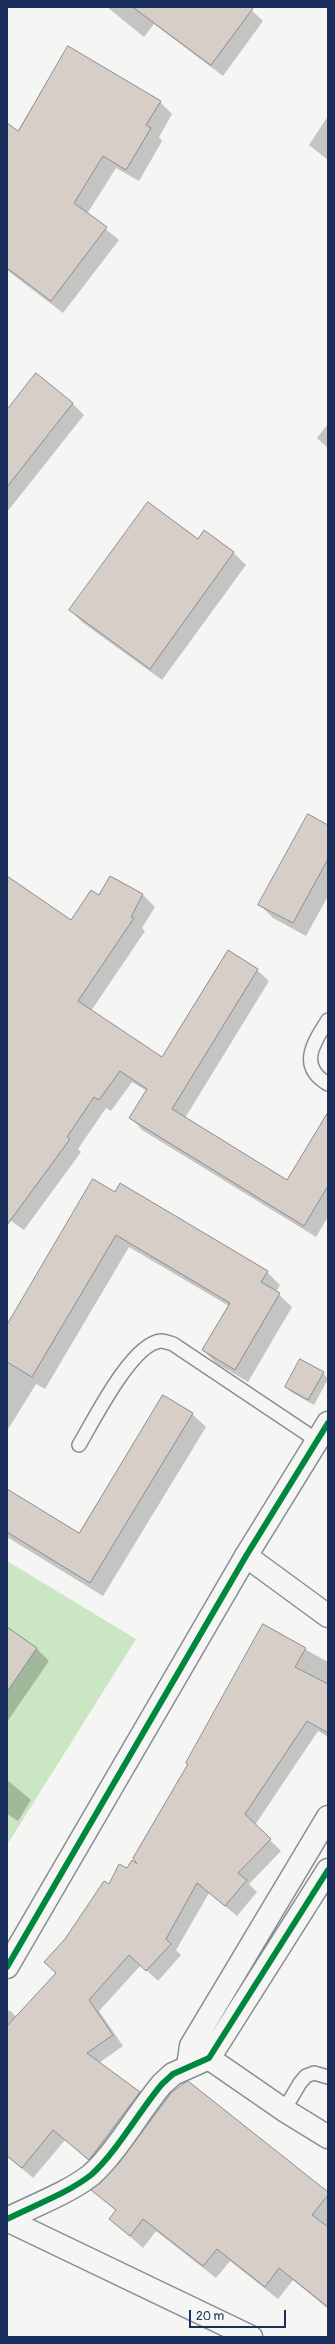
<!DOCTYPE html>
<style>
body{margin:0}
#map{position:relative;width:335px;height:2344px;overflow:hidden;background:#f5f5f3;font-family:Pangolin,sans-serif}
canvas{display:block}
.frame{position:absolute;inset:0;border:8px solid #1b2f5e;pointer-events:none}
.scale{position:absolute;left:189px;top:2310px;width:97px;height:18px;box-sizing:border-box;border:2px solid #1b2f5e;border-top:0;padding-left:5px;font-size:12px;line-height:14px;white-space:nowrap;color:#1b2f5e;-webkit-text-stroke:3px #f6f6f2;paint-order:stroke}
</style>
<div id="map">
<canvas width="335" height="2344"></canvas>
<div class="frame"></div>
<div class="scale">20 m</div>
</div>
<script>
const ctx = document.querySelector('canvas').getContext('2d');
ctx.lineJoin = 'round';
function paint(path, color) { ctx.fillStyle = color; ctx.fill(path, 'evenodd'); }
function stroke(path, color, width, dash) { ctx.strokeStyle = color; ctx.lineWidth = width; ctx.lineCap = dash ? 'butt' : 'round'; ctx.setLineDash(dash || []); ctx.stroke(path); }
paint(new Path2D(`
 M7,1561L136,1639L7,1845Z`), '#cbe6c2');
paint(new Path2D(`
 M107,7H248L263,21L223,76L154,24L144,37Z
 M160,102L172,114L159,137L162,141L139,181L116,168L87,214L119,240L63,313L7,270V124L18,132Z
 M328,116V160L309,145Z
 M72,403L84,415L7,512V411Z
 M328,424V448L317,438Z
 M204,531L234,553L246,565L162,680L82,622L70,610L198,540Z
 M328,826V896L306,936L273,918L259,904Z
 M7,877L71,921L99,896L110,877L143,895L155,907L142,928L145,931L91,1011L163,1058L257,970L269,981L185,1118L287,1181L328,1131V1217L316,1237L142,1130L131,1118L147,1091L132,1082L111,1111L106,1108L78,1149L81,1152L24,1230L7,1218Z
 M115,1193L267,1272L280,1285L276,1292L292,1307L248,1382L216,1363L203,1350L229,1306L129,1247L45,1389L36,1384L7,1431V1326Z
 M323,1373L328,1379L314,1405L291,1392L286,1387Z
 M163,1396L192,1414L206,1427L103,1596L7,1537V1490L79,1534Z
 M263,1626L328,1662V1737L318,1731L255,1825L281,1851L249,1884L257,1892L237,1916L209,1893L176,1950L181,1955L158,1981L141,1965L99,2011L123,2046L99,2063L140,2092L150,2103L100,2170L65,2140L33,2178L7,2156V2013L9,2010L17,2017L57,1974L66,1939L109,1885L128,1869L141,1867L189,1764Z
 M7,1628L37,1649L49,1661L7,1722Z
 M7,1780L31,1800L18,1821L7,1814Z
 M93,2190L328,2193V2309L293,2280L278,2299L230,2261L216,2278L156,2231L143,2248L110,2219L116,2211Z`), '#0003');
const building = new Path2D(`
 M133,7H254L211,65Z
 M68,46L161,101L146,125L151,128L126,170L103,156L74,203L107,227L51,301L7,268V123L18,131Z
 M36,373L73,403L7,487V410Z
 M148,502L198,539L204,530L234,552L150,669L69,610Z
 M308,814L328,825V859L293,923L258,905Z
 M7,876L71,920L91,890L99,895L110,876L143,894L131,917L134,918L78,1001L162,1057L228,950L258,969L172,1109L287,1180L328,1112V1186L304,1226L129,1118L147,1089L120,1071L99,1100L94,1097L67,1137L70,1139L7,1225Z
 M93,1179L115,1192L120,1183L268,1271L261,1282L280,1293L235,1370L202,1350L230,1303L116,1235L32,1377L7,1362V1325Z
 M300,1359L324,1372L308,1400L285,1387Z
 M163,1395L193,1413L90,1583L7,1532V1489L79,1533Z
 M263,1624L306,1648L295,1667L328,1684V1733L307,1721L245,1814L271,1839L238,1873L247,1880L225,1906L197,1883L166,1939L171,1944L146,1971L129,1955L89,2000L113,2035L87,2053L140,2092L89,2160L53,2130L22,2168L7,2156V2026L56,1973L44,1962L65,1939L104,1881L109,1884L119,1864L127,1868L132,1860L137,1864L133,1858L188,1764L186,1763Z
 M7,1627L37,1648L7,1692Z
 M188,2081L328,2192V2195L312,2215L328,2227V2307L279,2268L265,2287L217,2249L203,2266L143,2219L130,2236L109,2219L116,2210L91,2190L119,2163L171,2093Z`);
paint(building, '#d7cec7');
stroke(building, '#898d95', 1);
const service = new Path2D(`
 M328,1020C314,1042 297,1066 328,1084
 M79,1445C94,1420 132,1343 161,1341C164,1341 170,1343 173,1344L318,1441
 M284,2110L300,2083L306,2076L314,2073L328,2077`);
const minor = new Path2D(`
 M246,1556L328,1616
 M197,2050L284,2110L328,2137
 M188,2066L191,2046L328,1817
 M7,2219C33,2206 68,2193 91,2175C116,2153 140,2110 162,2084L173,2074L209,2058L328,1870`);
const tertiary = new Path2D(`
 M7,1967L246,1556L328,1423`);
const secondary = new Path2D(`
 M7,2220L251,2337`);
stroke(service, '#898d95', 16);
stroke(minor, '#898d95', 25);
stroke(tertiary, '#898d95', 25);
stroke(secondary, '#898d95', 25);
stroke(service, '#f5f5f3', 13);
stroke(minor, '#f5f5f3', 22);
stroke(tertiary, '#f5f5f3', 22);
stroke(secondary, '#f5f5f3', 22);
stroke(new Path2D(`
 M7,1967L246,1556L328,1423
 M7,2219C33,2206 68,2193 91,2175C116,2153 140,2110 162,2084L173,2074L209,2058L328,1870`), '#00873e', 6);
</script>
